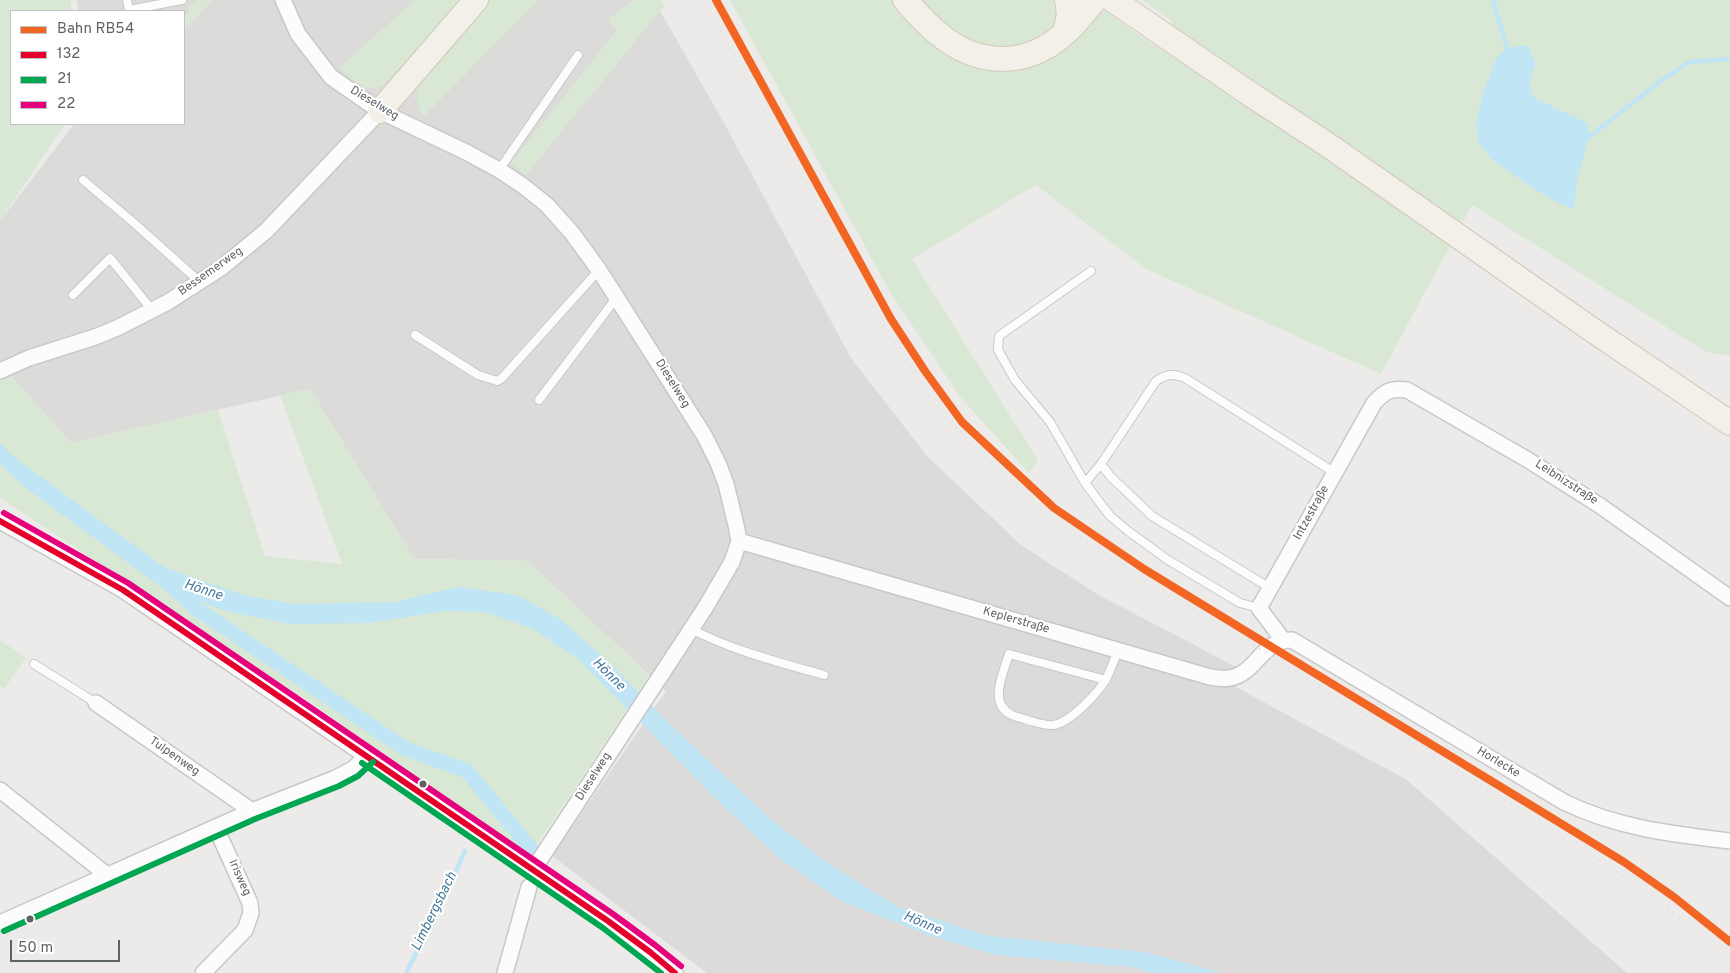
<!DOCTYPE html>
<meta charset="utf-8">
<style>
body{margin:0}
#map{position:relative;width:1730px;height:973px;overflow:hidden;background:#edebe9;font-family:Overpass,sans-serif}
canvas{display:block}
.legend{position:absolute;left:10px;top:10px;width:175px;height:115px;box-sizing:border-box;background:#fff;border:1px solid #bfc1c2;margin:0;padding:6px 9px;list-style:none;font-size:15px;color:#5e6366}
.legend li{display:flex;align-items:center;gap:10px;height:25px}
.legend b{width:25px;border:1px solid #bfc1c2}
.scale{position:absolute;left:10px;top:940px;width:110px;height:22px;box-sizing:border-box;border:2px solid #5e6366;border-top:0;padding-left:6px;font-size:15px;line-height:18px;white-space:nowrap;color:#5e6366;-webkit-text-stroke:4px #fff;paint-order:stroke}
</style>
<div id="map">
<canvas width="1730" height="973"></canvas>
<ul class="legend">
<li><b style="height:6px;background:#f26522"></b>Bahn RB54</li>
<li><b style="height:6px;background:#e4002b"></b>132</li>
<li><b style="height:6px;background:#00a651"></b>21</li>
<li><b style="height:6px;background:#e5007d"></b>22</li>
</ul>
<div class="scale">50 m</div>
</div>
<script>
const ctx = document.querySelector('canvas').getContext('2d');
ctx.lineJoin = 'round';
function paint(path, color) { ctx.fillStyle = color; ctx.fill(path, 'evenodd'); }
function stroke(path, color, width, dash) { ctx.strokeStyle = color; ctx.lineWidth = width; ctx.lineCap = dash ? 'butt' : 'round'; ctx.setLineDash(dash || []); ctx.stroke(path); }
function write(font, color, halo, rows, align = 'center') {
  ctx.font = font + ' Overpass,sans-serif'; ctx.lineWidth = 4.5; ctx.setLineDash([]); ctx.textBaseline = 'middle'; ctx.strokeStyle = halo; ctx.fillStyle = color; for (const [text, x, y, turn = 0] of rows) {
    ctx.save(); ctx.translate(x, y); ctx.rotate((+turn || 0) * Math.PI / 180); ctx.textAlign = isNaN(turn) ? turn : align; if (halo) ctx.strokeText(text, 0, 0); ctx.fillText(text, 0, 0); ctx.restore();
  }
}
paint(new Path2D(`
 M77,0H654L724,123L851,358L928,457L1021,545L1097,594L1240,669L1236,687L1407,780L1627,973H707L552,856L666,691L527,561L414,559L310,389L71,443L0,364V221L74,124H184V11H79Z`), '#dddbd9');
paint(new Path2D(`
 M0,0H70L72,11H11V124H65L0,221Z
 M198,0H213L184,30V16L190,13L188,6Z
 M415,0H462L382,87L366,88L348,76L340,67Z
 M491,0H539L424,116C417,107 415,100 418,88Z
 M633,0H661L664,6L526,175L511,163L617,30L608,20Z
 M730,0H1091L1153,45L1173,22L1142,0H1730V356L1706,352L1472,205L1381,374L1146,269L1036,185L912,259L1038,460L1029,473L961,398L890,292Z
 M0,364L71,443L218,410L265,556L342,564L280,395L310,389L414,559L527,561L649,676L538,843L522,852L317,707L0,498Z
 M0,640L26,658L4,689L0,686Z`), '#d9e8d5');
paint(new Path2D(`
 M1527,45L1536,64L1529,82L1533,97L1587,123L1589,137L1577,179L1574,209L1560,204L1530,186L1490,158L1478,141L1476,124L1482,96L1496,59L1507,48Z
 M0,443L15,458L164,567L243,595L295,604L394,602L459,587L517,595L559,618L611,664L669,723L767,816L826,862L898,907L989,936L1145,952L1223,973H1152L1132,967L995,955L928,935L841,901L779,858L721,804L578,659L531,628L485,612L445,611L369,623L289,624L229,612L162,588L26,488L0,464Z`), '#c0e5f4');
stroke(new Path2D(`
 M1493,0L1507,48
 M1589,137L1658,83L1689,62L1730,59
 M406,973L441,905L465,851`), '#c0e5f4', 4.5);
stroke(new Path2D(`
 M167,582L197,609L404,748L467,771L532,850`), '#c0e5f4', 15);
const service = new Path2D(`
 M127,0L129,10L182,0
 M499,170L578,55
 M83,180L134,223L200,282
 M1091,271L999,336L998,350L1015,380L1050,422L1085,483L1110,516L1128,531L1168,560L1240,603L1259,608
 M73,295L110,258L152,310
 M415,335L478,375L497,381L502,378L599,270
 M539,400L617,297
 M1101,464L1110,476L1152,516L1270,588
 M1085,483L1101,464L1156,381C1167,374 1173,373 1185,378L1335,473
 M691,629C734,651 778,662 824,675
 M34,664L96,703
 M1106,680L1009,654C1004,672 987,704 1012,715C1016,717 1022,718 1027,720C1035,722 1044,726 1053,725C1070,723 1098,693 1106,679C1111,670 1114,660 1118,650`);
const minor = new Path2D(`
 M283,0L298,34L331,77L380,111L468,153L499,170L522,185L547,205L572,233L599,270L704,435L718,463L726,484L736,525L739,541L732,562L705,608L533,870
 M0,371L29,358L95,337L117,328L168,302L221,268L266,231L380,111
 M0,521L123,590L145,605L608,921L650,952L675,973
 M739,541L1210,677C1216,678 1224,679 1230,678C1256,674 1262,639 1292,640L1564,802C1617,828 1672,834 1730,841
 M1283,640L1259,608L1374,403C1385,391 1391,388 1407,390L1528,460L1599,505L1730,598
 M96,703L252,811
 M0,790L107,875
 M0,923L252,811L336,778L353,769L367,756
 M203,973L245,930L251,913L250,903L216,828
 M505,973L529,887`);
const primary = new Path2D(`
 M905,0C916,12 927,25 940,35C979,67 1027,67 1064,34C1076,24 1085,11 1095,0
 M1113,0L1253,96L1325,143L1588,327L1730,423
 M1065,33L1069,14L1067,0
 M380,111L476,0`);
stroke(service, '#c8c8c8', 10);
stroke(minor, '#c8c8c8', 18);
stroke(primary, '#d3c8b9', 26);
stroke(service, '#fcfcfc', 8);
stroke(minor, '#fcfcfc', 15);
stroke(primary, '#f3efe9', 24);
stroke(new Path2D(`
 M703,0L884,325L917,377L953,426L1049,517L1139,577L1265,652L1347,705L1400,735L1469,766
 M1433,756L1588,852L1698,931`), '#e3e2e2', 4, [1, 6]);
stroke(new Path2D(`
 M0,521L123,590L608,921L650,952L675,973`), '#e4002b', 6);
stroke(new Path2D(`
 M362,763L603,928L661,973
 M4,931L255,819L339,786L358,776L373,762`), '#00a651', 6);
stroke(new Path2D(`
 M4,513L128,583L613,914L655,945L681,966`), '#e5007d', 6);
stroke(new Path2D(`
 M716,0L891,319L925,371L962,422L1054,508L1144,569L1624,862L1674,897L1730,942`), '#f26522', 8);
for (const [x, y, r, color] of [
 [423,784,4.5,"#5e6366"],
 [30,919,4.5,"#5e6366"]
]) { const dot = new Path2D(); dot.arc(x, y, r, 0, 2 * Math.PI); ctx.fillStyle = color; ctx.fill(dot); stroke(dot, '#fff', 2); }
write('12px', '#5e6366', '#fff', [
 ["Dieselweg",374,104,31],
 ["Bessemerweg",211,272,-35],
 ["Dieselweg",672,384,58],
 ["Leibnizstraße",1566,483,33],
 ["Intzestraße",1312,513,-61],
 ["Keplerstraße",1016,621,16],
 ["Tulpenweg",174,757,35],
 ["Horlecke",1498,763,31],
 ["Dieselweg",594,777,-57],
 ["Irisweg",239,878,66]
]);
write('italic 14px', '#43799a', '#fff', [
 ["Hönne",203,591,18],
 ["Hönne",608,675,45],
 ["Limbergsbach",435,912,-64],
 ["Hönne",922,924,23]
]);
</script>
